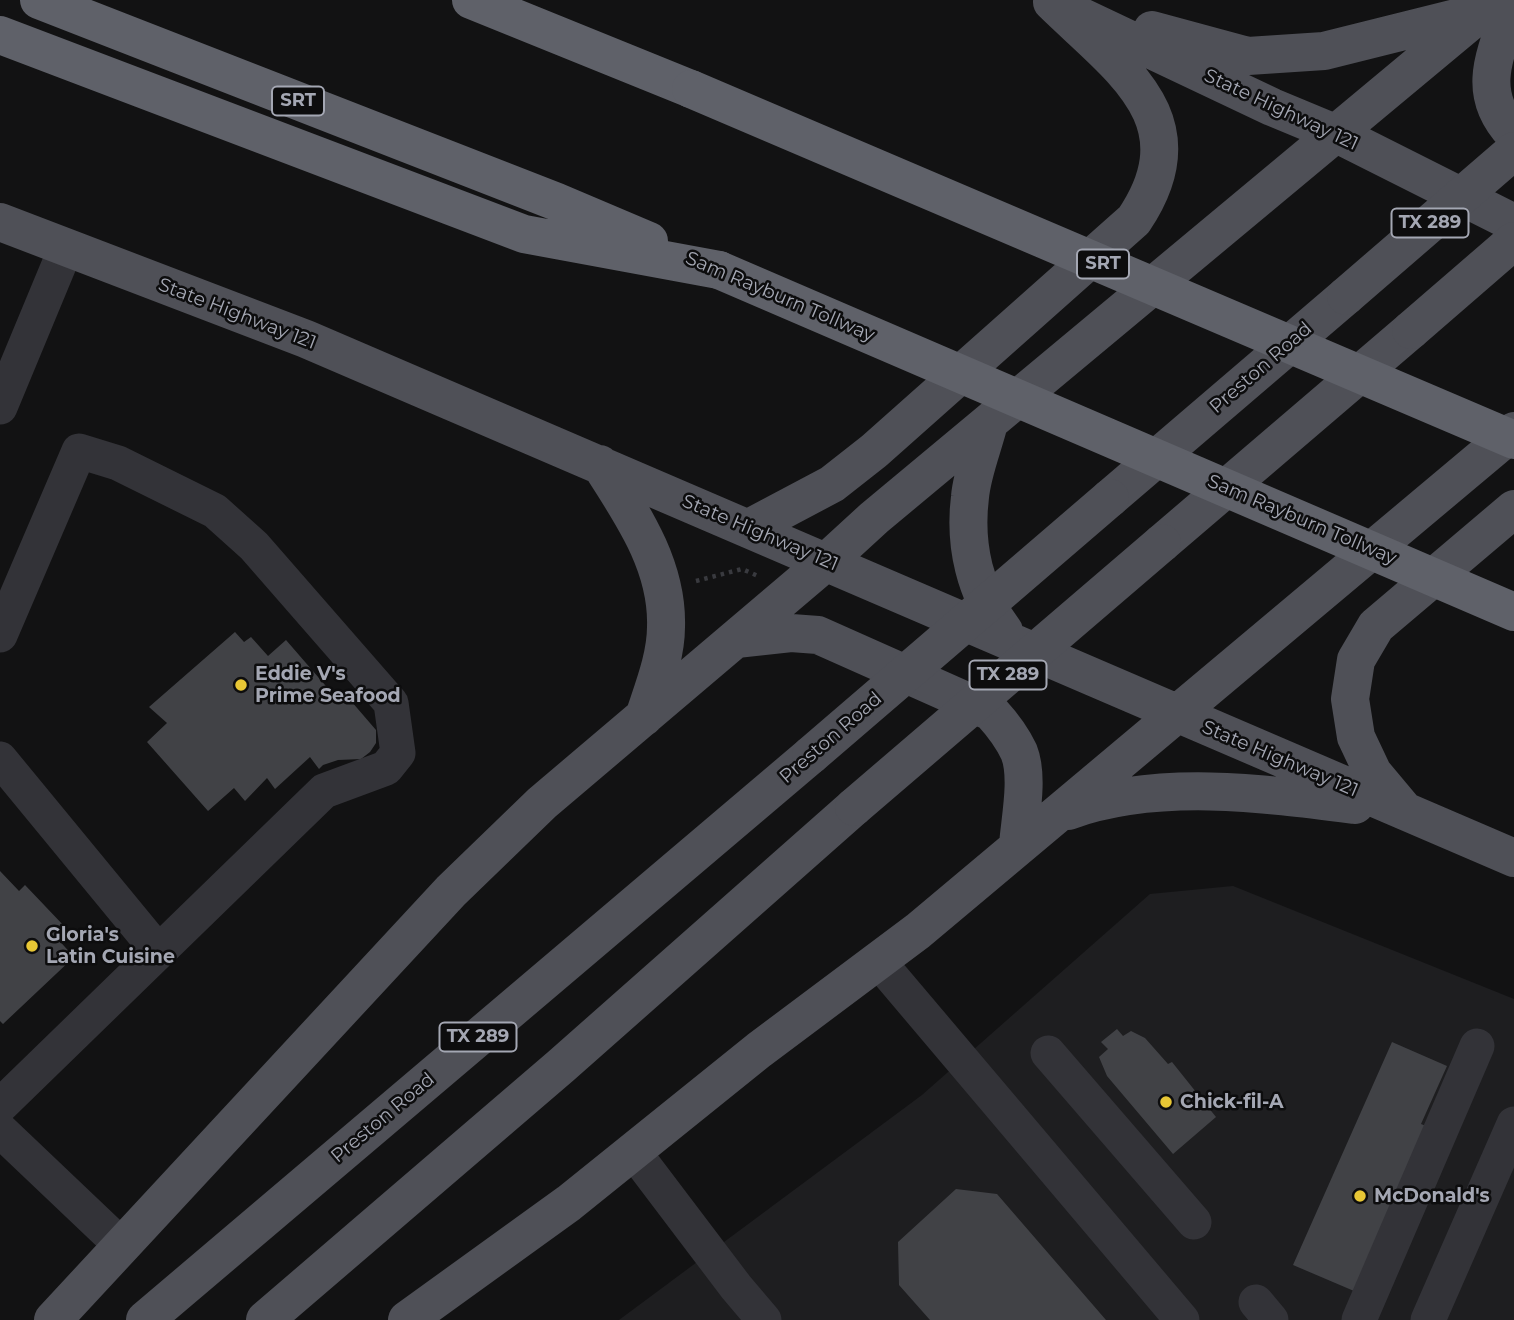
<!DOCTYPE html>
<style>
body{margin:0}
canvas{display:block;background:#121213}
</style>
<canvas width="1514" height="1320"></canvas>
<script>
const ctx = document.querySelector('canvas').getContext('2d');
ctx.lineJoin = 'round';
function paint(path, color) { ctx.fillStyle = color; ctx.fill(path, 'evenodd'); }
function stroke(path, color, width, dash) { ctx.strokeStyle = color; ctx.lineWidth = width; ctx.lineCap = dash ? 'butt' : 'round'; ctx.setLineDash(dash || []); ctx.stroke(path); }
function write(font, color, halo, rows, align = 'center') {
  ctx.font = font + ' Montserrat,sans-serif'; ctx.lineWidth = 5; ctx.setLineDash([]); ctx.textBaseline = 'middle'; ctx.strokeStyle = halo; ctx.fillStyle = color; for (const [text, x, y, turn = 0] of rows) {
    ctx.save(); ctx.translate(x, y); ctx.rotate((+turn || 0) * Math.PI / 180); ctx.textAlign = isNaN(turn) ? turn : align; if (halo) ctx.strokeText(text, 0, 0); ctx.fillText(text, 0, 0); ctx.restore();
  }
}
paint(new Path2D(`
 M1233,886L1514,999V1320H619L922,1095L1150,894Z`), '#1e1e20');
paint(new Path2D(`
 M235,632L244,642L251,637L268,656L286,640L338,700L345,694L376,730V743L370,752L361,759L338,760L323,765L319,769L310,757L275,789L267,778L245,801L234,788L208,811L147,742L167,723L149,707Z
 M0,871L19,891L25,885L65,927L55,936L74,957L3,1024L0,1021Z
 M1117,1029L1123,1036L1131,1031L1145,1038L1168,1064L1172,1062L1216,1117L1173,1154L1107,1076L1099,1057L1108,1049L1101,1042Z
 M1392,1042L1447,1066L1421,1124L1429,1127L1354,1291L1293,1265Z
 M956,1189L997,1194L1106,1320H930L899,1285L898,1242Z`), '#414246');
stroke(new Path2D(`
 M696,581L742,569L758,576`), '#393a3f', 4.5, [3.5, 5]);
stroke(new Path2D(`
 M0,407L66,248
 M0,635L79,451L118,463L215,511L254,546L391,703L398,753L386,768L324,791L0,1106
 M0,759L158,951
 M879,962L1182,1320
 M1048,1053L1194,1222
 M0,1130L122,1246
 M633,1151L736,1287L764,1320
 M1256,1302L1271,1320
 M1359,1320L1477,1046
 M1428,1320L1514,1124`), '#333338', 35);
stroke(new Path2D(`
 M1514,2C1497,50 1473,91 1514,134
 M1080,16L1272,107L1337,134L1514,223
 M1152,30L1248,56L1324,51L1472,14
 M0,222L306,339L1514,858
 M989,423C983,447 972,473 970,497C964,545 975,593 1004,631
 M600,464C632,514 668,565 666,627C666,657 653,689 644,717
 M1110,498L1346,296
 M749,528L832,484L874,451L1134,220C1202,119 1119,68 1052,2
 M1162,543L1411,330
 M736,639L791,633L818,635L991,712C1002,724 1012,737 1019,752C1029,777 1020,819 1018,845
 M1404,810L1373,773L1356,737L1350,699L1356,660L1376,626L1514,509
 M1068,811C1157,779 1263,793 1355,805
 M53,1320L451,891L542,803L826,562L874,518L1496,0
 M145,1320L811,755
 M265,1320L561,1066L854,807
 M407,1320L569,1203L759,1050L918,931L1514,431`), '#4f5057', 38);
stroke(new Path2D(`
 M39,0L557,202L649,241
 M471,0L691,89
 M0,35L524,234L719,270`), '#5f6169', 38);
stroke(new Path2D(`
 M1346,296L1514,151
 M1411,330L1514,241
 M811,755L1110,498
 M854,807L1162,543`), '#4f5057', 38);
stroke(new Path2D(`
 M691,89L1514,440
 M719,270L1514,612`), '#5f6169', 38);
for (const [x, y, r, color] of [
 [241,685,7,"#e8c735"],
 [32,946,7,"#e8c735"],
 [1166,1102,7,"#e8c735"],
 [1360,1196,7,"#e8c735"]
]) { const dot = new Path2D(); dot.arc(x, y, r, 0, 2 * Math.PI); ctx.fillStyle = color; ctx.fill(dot); stroke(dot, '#0d0d0e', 2.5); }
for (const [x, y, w] of [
 [298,101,52],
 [1430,223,77],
 [1103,264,52],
 [1008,675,77],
 [478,1037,77]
]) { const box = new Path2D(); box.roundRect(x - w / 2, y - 14.5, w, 29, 5); ctx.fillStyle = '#0d0d0e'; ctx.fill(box); stroke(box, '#a4a7b3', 2); }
write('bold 18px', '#a4a7b3', null, [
 ["SRT",298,101],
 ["TX 289",1430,223],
 ["SRT",1103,264],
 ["TX 289",1008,675],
 ["TX 289",478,1037]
]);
write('19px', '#a4a7b3', '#0d0d0e', [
 ["State Highway 121",1281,110,25],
 ["Sam Rayburn Tollway",780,297,23],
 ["State Highway 121",237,314,21],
 ["Preston Road",1261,368,-41],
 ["Sam Rayburn Tollway",1302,520,23],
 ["State Highway 121",760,533,23],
 ["Preston Road",831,738,-41],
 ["State Highway 121",1280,759,23],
 ["Preston Road",383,1118,-40]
]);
write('bold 19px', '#a4a7b3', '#0d0d0e', [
 ["Eddie V's",255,674],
 ["Prime Seafood",255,696],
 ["Gloria's",46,935],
 ["Latin Cuisine",46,957],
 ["Chick-fil-A",1180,1102],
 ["McDonald's",1374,1196]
], 'left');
</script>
